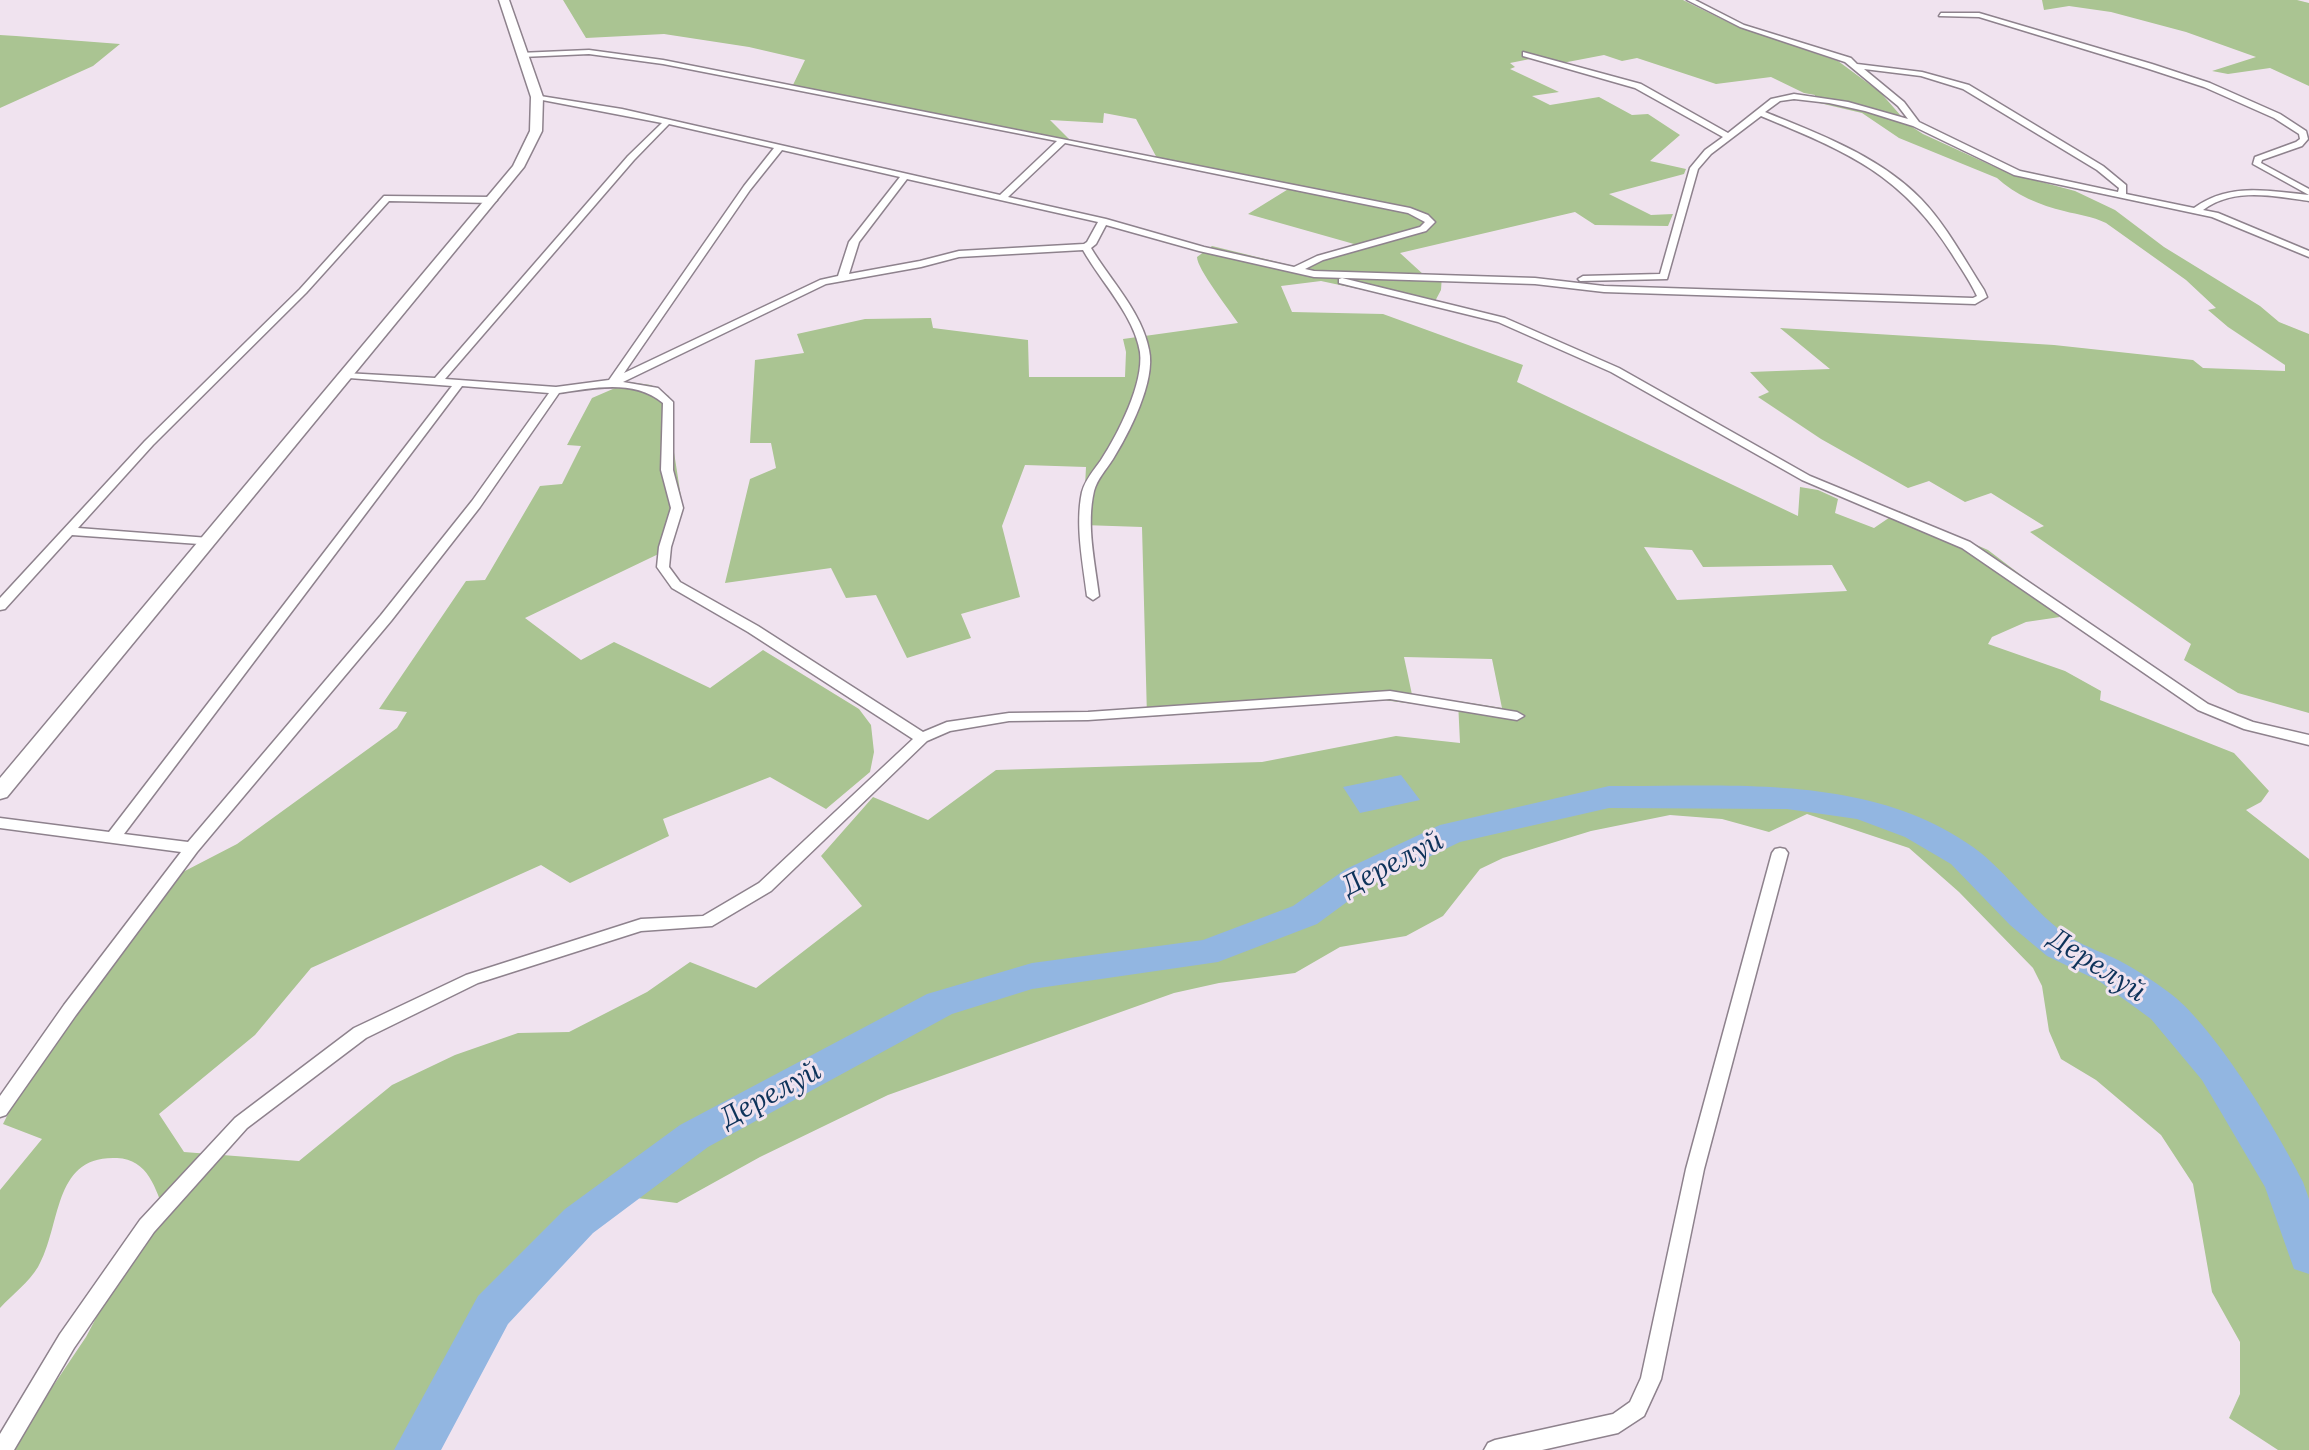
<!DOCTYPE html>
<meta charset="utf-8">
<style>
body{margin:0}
canvas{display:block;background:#f0e3ef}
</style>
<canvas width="2309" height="1450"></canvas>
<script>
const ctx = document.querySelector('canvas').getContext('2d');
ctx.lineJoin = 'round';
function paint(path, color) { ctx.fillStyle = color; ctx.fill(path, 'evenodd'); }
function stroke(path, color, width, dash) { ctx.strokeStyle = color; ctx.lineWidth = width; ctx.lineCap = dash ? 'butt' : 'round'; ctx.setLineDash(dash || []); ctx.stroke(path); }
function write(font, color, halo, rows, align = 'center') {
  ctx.font = font + ' Lora,serif'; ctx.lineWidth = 6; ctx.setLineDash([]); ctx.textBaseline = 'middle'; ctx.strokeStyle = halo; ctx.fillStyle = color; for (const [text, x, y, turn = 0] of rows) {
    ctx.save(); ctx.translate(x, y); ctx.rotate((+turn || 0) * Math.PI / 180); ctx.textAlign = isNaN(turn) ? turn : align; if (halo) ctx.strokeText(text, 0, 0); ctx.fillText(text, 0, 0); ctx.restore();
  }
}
paint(new Path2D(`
 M563,0H1683L1738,27L1838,61L1880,92L1909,125L1923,134L2008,173L2075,191L2115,210L2164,247L2260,306L2279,322L2309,334V713L2238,693L2184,660L2191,644L2030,532L2044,526L1991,493L1965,502L1929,481L1908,488L1821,439L1758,397L1769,392L1750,372L1830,369L1780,328L2054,345L2193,360L2203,368L2285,371V365L2228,327L2208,310L2216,308L2186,280L2106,223C2092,216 2079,215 2064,211C2041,206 2014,194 1997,178L1899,138L1862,113L1815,102V95L1804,93L1771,77L1716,84L1637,58L1622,61L1604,55L1557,64L1535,58L1510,63L1515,67L1510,69L1559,92L1532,96L1550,105L1599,97L1632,115L1648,114L1680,135L1650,161L1686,169L1684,174L1609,194L1651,215L1673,214L1668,226L1595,225L1575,212L1400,253L1424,275H1442L1441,290L1433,305L1321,281L1281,286L1292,312L1383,314L1523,365L1517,382L1798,516L1800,487L1818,490L1838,499L1835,513L1874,528L1899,511L1988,550L2034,585L2023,589L2060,617L2026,622L1992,637L1988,644L2065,671L2101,691L2100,700L2234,753L2269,791L2261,802L2246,810L2309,859V1450H2278L2229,1418L2240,1394V1342L2212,1292L2193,1184L2161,1135L2096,1080L2061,1059L2049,1031L2042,986L2033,968L1959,892L1909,848L1807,814L1769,832L1722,819L1670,815L1591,831L1503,858L1480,869L1443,916L1406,936L1340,947L1295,973L1219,983L1174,993L888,1095L760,1157L677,1203L629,1197L599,1202L543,1248L493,1295L405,1450H10L86,1337L125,1263L165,1214C156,1189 148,1159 117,1158C52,1155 62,1225 38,1267C29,1282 12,1295 0,1308V1190L42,1139L3,1124L21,1088L181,873L237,844L397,728L407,712L379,709L466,581L485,580L540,486L562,484L581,446L567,445L592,398L629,382L651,385L669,396L672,409L671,433L683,510L671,548L525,618L581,660L614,642L710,688L763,650L859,709L871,725L874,752L870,772L826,809L770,777L663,819L669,836L570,883L541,865L311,968L255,1035L159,1114L184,1152L299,1161L392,1085L455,1055L518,1033L569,1032L647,992L690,962L756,988L862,906L821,856L873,797L928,820L996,770L1262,762L1396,736L1460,743L1458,701L1502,708L1492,659L1404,657L1414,704L1383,700L1147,717L1142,527L1083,525L1086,467L1025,465L1002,526L1020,597L961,614L971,638L907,658L876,595L846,598L831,568L725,583L750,479L776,468L771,443H750L755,360L804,353L797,334L865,319L931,318L933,328L1028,340L1029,377H1125L1126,352L1123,339L1238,323C1229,309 1197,269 1197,257L1212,246L1298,267L1354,244L1248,214L1290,188L1158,160L1136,119L1104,113L1103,123L1050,120L1072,142L792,87L805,60L749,47L664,34L586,38ZM1644,547L1692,550L1703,567L1832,565L1847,591L1677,600Z
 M2042,0H2297L2309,3V86L2270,68L2228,74L2212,71L2256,57L2186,32L2111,12L2069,6L2044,10Z
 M0,35L16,36L120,44L93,66L0,108Z`), '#aac492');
paint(new Path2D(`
 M1401,775L1420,800L1360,813L1343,787Z`), '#92b6e1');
paint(new Path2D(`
 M1609,786C1730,787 1869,773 1973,847C2009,873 2033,913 2071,938C2086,947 2104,953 2120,961C2139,971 2160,985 2176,998C2219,1035 2277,1130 2303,1182L2309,1199V1274L2294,1269L2265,1187L2202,1080L2151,1019L2099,981L2047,956L2010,925L1951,864L1905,837L1857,819L1787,809L1609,808L1460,842L1370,885L1317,924L1218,962L1032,989L952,1014L708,1147L593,1233L508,1324L441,1450H394L478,1296L565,1209L680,1125L927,994L1032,963L1203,940L1293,906L1346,869L1440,825Z`), '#92b6e1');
const minor = new Path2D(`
 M1687,0H1695L1744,25L1851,58L1857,64L1922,72L1969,85L2103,166L2126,185V194L2194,208C2229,182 2269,191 2309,195V201C2273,196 2234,187 2203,210L2218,213L2309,251V257L2212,217L2014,175L1913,126L1865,111L1829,103L1794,99L1780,101L1765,112C1819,134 1879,156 1921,199C1946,225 1964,259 1984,290L1987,297L1975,304L1604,292L1535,284L1314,277L1199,251L1106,225L1096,244L1091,248C1110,280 1142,312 1149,350C1156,381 1129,433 1113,459C1106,470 1097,479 1094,491C1086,525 1095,563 1099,596L1093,600L1087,596C1083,563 1075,525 1082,492C1085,480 1094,470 1101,460C1118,434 1144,383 1140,352C1134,315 1101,282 1083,250L959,257L921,267L826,284L623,382L658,388L673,402V470L683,508L671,547L669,567L680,582L758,626L923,732L947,722L1009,713L1088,712L1390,691L1517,712L1524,716L1517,720L1390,699L1088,720L1009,721L950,731L927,741L771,891L712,926L641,931L478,983L366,1038L247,1128L154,1232L74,1348L14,1450H0V1434L60,1334L140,1220L235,1118L354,1028L466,975L641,919L703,916L759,883L913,739L748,632L672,588L657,567L659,547L671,508L661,470L663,403C634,379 594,388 559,393L480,507L391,621L197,852L76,1015L6,1115L0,1117V1096L64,1005L181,852L0,828V818L109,832L452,386L349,378L344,375L345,373L435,378L628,156L662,123L537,99L533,97L534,95L622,109L1000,195L1057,141L663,64L589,54L522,57L518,55L519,53L589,50L663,60L1410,208L1428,215L1435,222L1426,231L1323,260L1305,269L1314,271L1535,278L1604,286L1973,298L1977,296C1970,281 1960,267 1952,254C1901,173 1845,151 1761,116L1711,154L1698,169L1667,279L1580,281L1578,279L1583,276L1660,274L1690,168L1705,150L1723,137L1635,88L1523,56V52L1641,84L1728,133L1771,99L1794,94L1848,102L1908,119L1898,106L1845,62L1740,27ZM1864,69L1921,76L1963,89L2097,170L2119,188L2118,192L2020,171L1919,122L1904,102ZM669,124L774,148L744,186L609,380L556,387L445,379L634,160ZM1065,143L1408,213L1425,222L1420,227L1317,256L1294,267L1204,247L1106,219L1008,197ZM782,150L900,177L849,242L838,276L820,280L624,373L750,190ZM907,179L1098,222L1087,242L1084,244L959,251L920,261L849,274L859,242ZM462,386L549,393L472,501L381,615L188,842L124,834Z
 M1941,13H1979L2152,64L2210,83L2280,114L2306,131L2308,139L2302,146L2262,160L2261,163L2309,189V195L2253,164L2255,157L2296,142L2300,139L2299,134L2274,118L2204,87L2146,68L1979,17L1939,16Z
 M384,196L493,197L497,200L493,203L389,201L306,293L153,445L78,528L209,538L215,542L213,545L72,535L5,609L0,610V598L145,441L300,289Z
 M1342,278L1505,318L1619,368L1810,476L1970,542L2208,704L2253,722L2309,735V745L2244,729L2198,710L1962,548L1802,480L1611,372L1498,322L1339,283V279Z
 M1780,848L1785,849L1788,853L1704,1169L1661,1379L1644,1416L1618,1433L1542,1450H1484L1488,1443L1495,1440L1613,1414L1630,1402L1641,1378L1686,1169L1772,853L1775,849Z`);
const secondary = new Path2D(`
 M499,0H509L543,97L542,131L524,167L7,797L0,799V778L513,166L530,131L531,97Z`);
stroke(minor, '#8e828d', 3);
stroke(secondary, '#8e828d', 3);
paint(minor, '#fff');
paint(secondary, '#fff');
write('italic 28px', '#0d325a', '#f0e3ef', [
 ["Дерелуй",1393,864,-27],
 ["Дерелуй",2097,966,33],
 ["Дерелуй",771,1095,-28]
]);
</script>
